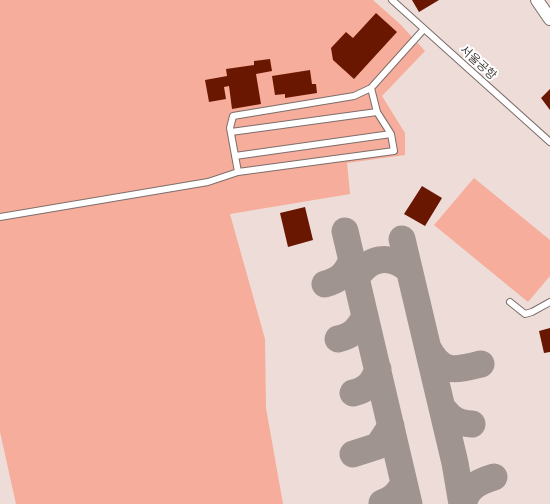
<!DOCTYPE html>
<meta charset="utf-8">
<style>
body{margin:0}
canvas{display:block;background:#eddcd7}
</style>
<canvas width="550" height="504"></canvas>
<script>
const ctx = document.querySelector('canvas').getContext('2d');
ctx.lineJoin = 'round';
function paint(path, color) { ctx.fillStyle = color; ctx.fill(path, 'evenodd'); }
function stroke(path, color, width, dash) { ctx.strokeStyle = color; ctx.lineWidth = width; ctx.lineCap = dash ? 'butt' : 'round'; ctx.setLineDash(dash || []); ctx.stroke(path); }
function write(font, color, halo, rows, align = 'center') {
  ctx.font = font + ' Figtree,"Noto Sans KR",sans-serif'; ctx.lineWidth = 4; ctx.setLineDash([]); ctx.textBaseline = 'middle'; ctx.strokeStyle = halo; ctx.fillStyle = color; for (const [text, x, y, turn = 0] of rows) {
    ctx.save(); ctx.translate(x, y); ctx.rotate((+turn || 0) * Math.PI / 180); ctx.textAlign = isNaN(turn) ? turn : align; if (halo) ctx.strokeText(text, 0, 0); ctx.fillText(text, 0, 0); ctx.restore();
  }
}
paint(new Path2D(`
 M0,0H373L400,24L425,51L382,96L405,133V155L347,163L350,194L230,214L265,339L266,408L283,504H16L0,432Z
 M474,178L550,240V276L528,302L434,225Z`), '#f7ad9b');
stroke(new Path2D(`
 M345,231L409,504
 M402,239L455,463L462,504
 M356,279C368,257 390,253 409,270
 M325,284C340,280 347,273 352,259
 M338,339C352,336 359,329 365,316
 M428,348C442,375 456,370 481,364
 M353,393C367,390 373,383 378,369
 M442,407C451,419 457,423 472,424
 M353,454L378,446L391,426
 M382,503C393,499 398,494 404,483
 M464,504C465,488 480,481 494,477`), '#a09490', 27);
paint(new Path2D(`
 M412,0H439L419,12Z
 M376,13L397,32L354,79L333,60L331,48L346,32L353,38Z
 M270,59L272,71L256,74L261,104L232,109L229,86L224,87L226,99L209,102L205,80L227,76L226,69L254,65V61Z
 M310,70L312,84H316L317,93L285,98V94L275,95L272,76Z
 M550,89V110L541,98Z
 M422,186L442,198L425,226L404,214Z
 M305,207L313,240L288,247L280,213Z
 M550,328V352L544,353L539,331Z`), '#6a1702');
const lane = new Path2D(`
 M392,0L550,142
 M371,88L377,112L391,134L394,151L238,172L230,128L233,116L354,96L371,88L424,29
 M231,132L377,112
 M235,156L391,134
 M0,217L208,182L238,172
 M510,302L525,314L532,312L550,302`);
const street = new Path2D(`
 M537,0L550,19`);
stroke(lane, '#7d6e6a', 8);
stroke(street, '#7d6e6a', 14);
stroke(lane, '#fff', 6);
stroke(street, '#fff', 12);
write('12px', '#423b39', '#fff', [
 ["서울공항",478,63,42]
]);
</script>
